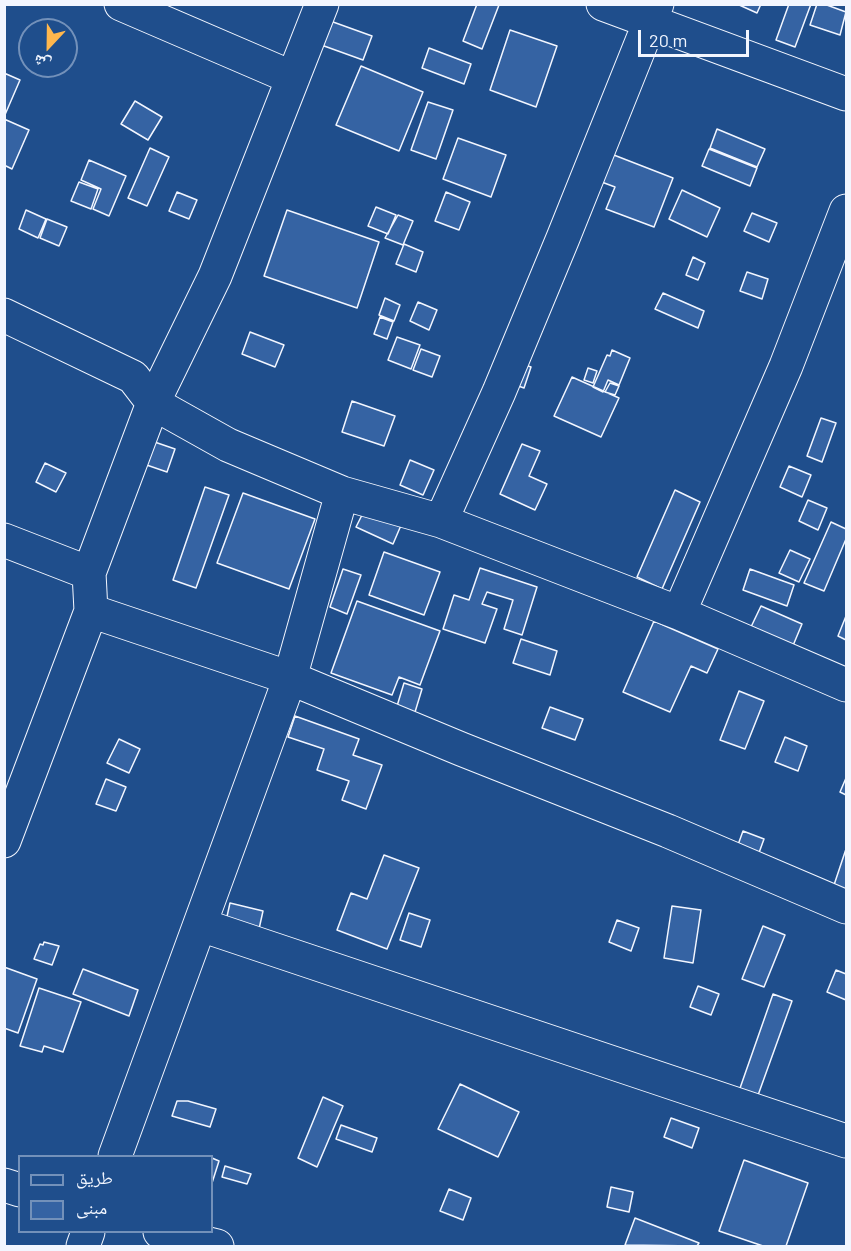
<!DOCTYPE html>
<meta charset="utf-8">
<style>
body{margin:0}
#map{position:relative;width:851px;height:1251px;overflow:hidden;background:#1f4e8c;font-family:Barlow,"Noto Naskh Arabic",sans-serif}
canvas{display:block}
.frame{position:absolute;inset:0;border:6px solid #f2f6ff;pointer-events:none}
.legend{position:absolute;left:18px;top:1155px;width:195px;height:78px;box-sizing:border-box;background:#1f4e8c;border:2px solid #7391ba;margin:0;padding:8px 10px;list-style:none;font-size:18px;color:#f2f6ff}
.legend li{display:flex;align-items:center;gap:12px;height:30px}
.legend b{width:30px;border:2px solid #7391ba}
.north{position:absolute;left:18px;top:18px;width:60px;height:60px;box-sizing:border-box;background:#1f4e8c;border:2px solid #7391ba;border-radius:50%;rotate:202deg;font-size:16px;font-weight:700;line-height:24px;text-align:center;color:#f2f6ff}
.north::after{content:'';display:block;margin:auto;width:21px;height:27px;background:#ffb74d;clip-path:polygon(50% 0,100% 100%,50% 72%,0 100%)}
.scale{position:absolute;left:638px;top:30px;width:111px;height:27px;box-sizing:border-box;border:3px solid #f2f6ff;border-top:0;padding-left:8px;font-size:18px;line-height:21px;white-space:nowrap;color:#f2f6ff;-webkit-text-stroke:4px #1f4e8c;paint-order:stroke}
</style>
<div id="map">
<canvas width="851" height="1251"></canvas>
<div class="frame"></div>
<ul class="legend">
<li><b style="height:8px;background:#1f4e8c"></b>طريق</li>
<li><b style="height:16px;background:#3563a3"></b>مبنى</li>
</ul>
<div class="north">ش</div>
<div class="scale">20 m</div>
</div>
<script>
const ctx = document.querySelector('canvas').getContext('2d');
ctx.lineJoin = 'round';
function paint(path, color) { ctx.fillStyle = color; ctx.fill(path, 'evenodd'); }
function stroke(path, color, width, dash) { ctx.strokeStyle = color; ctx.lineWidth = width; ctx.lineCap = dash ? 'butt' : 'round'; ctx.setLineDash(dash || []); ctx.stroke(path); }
const building = new Path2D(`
 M477,4L499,5L482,49L463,41Z
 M737,4H761L757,13Z
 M789,4H811L795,47L776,40Z
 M817,4H824L846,12L840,35L810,25Z
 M322,18L372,36L363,60L313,42Z
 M510,30L557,46L536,107L490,90Z
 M429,48L471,64L464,84L422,68Z
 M361,66L423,92L399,151L336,125Z
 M4,73L20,80L4,117Z
 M135,101L162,117L148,140L121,124Z
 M428,102L453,110L436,159L411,150Z
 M4,119L29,130L12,169L4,165Z
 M717,129L765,149L757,167L710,148Z
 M458,138L506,155L491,197L443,179Z
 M150,148L169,157L147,206L128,198Z
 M709,149L757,168L750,186L702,166Z
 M601,150L673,178L654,227L606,209L615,187L591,178Z
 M89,160L126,176L109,216L93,209L101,189L81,180Z
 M79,182L98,189L91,209L71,201Z
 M682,190L720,208L707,237L669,219Z
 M177,192L197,200L189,219L169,211Z
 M446,192L470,202L459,230L435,221Z
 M376,207L396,215L388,234L368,226Z
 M26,210L46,219L38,238L19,229Z
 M287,210L379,242L357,308L264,276Z
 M752,213L777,223L769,242L744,231Z
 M398,215L413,221L403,245L385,238Z
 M47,219L67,227L59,246L40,238Z
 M404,244L423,252L416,272L396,264Z
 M693,257L705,263L698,280L686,275Z
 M747,272L768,279L762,299L740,291Z
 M663,293L704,311L698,328L655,309Z
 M385,298L400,305L394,321L379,315Z
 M418,302L437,310L429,330L410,321Z
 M380,317L393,322L387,339L374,334Z
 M250,332L284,345L275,367L242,354Z
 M397,337L420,345L411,369L388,360Z
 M421,349L440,356L432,377L413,370Z
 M612,350L630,358L619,385L608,380L603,392L593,387L607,355L610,356Z
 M514,361L531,367L524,388L507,382Z
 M588,368L597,371L593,383L584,380Z
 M572,377L619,398L601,437L554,416Z
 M610,383L619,386L615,395L605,392Z
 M352,401L395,416L384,446L342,432Z
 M821,418L836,423L822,462L807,456Z
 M143,438L175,449L167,472L135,461Z
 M522,444L540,451L529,476L547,484L535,510L500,494Z
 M410,460L434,470L423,495L400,485Z
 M45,463L66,473L56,492L36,482Z
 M789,466L811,475L802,497L780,487Z
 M205,487L229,495L196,588L173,580Z
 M675,490L700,502L662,589L637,577Z
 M243,493L315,519L289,589L217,563Z
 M808,500L827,508L818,530L799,521Z
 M366,507L402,523L393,544L356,527Z
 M831,522L846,529V539L824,591L804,583Z
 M790,550L810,559L799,582L779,573Z
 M384,552L440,572L424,615L369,595Z
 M480,568L537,587L522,635L504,629L513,600L487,592L482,604L497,609L485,643L443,629L454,595L469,600Z
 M343,569L361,575L347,614L330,607Z
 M750,569L794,585L787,606L743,590Z
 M357,601L440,631L420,685L399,677L392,695L331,673Z
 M761,606L802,624L792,648L750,629Z
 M846,616V640L838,636Z
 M654,621L718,649L707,673L691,666L670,712L623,692Z
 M521,639L557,651L550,675L513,663Z
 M404,683L422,689L412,722L394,716Z
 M739,691L764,701L745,749L720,740Z
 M550,707L583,719L575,740L542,728Z
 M295,716L359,739L353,755L382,765L366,809L342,800L349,781L317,770L324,749L288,737Z
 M785,737L807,746L798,771L775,762Z
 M119,739L140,749L129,773L107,763Z
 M846,778V795L840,792Z
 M106,779L126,787L116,811L96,804Z
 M743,831L764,839L756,861L735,853Z
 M846,849V896L832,891Z
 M384,855L419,868L387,949L337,930L351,893L367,899Z
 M230,903L263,911L257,938L224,930Z
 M672,906L701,910L693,963L664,958Z
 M409,913L430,920L421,947L400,940Z
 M617,920L639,928L631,951L609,942Z
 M763,926L785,935L764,987L742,979Z
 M44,942L59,946L52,965L34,959L40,944L43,945Z
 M4,967L37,979L18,1033L4,1028Z
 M83,969L138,990L129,1016L73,994Z
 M836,970L846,974V1000L827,992Z
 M698,986L719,994L711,1015L690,1007Z
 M39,988L81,1002L63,1052L44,1046L42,1052L20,1046Z
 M773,994L792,1001L757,1098L739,1091Z
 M460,1084L519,1112L498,1157L438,1129Z
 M323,1097L343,1106L317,1167L298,1158Z
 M177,1101H188L216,1109L210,1127L172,1116Z
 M671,1118L699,1128L692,1148L664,1137Z
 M341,1125L377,1138L372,1152L336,1139Z
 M212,1158L219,1161L212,1183Z
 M744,1160L808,1183L786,1246H763L719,1231Z
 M225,1166L251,1174L247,1184L222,1177Z
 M611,1187L633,1192L629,1212L607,1207Z
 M449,1189L471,1198L463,1220L440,1211Z
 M635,1218L699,1243L697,1246L625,1245Z`);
paint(building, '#3563a3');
stroke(building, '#f2f6ff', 1.5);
const minor = new Path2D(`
 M121,4L293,78
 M603,4L846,94
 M846,211L786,366L679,613L846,685
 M4,315L133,377L153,403L228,445L342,493L441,521L679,613
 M441,521L499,392L563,238L657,4
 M4,540L89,573
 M91,611L290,678L461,749L668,831L846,907
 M4,841L91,611L89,573L153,403L215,276L322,4
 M201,925L846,1141
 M115,1156L290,678L342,493
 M4,1185L20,1190
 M160,1232L217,1246
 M83,1246L88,1232`);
stroke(minor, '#f2f6ff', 35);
stroke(minor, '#1f4e8c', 33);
</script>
